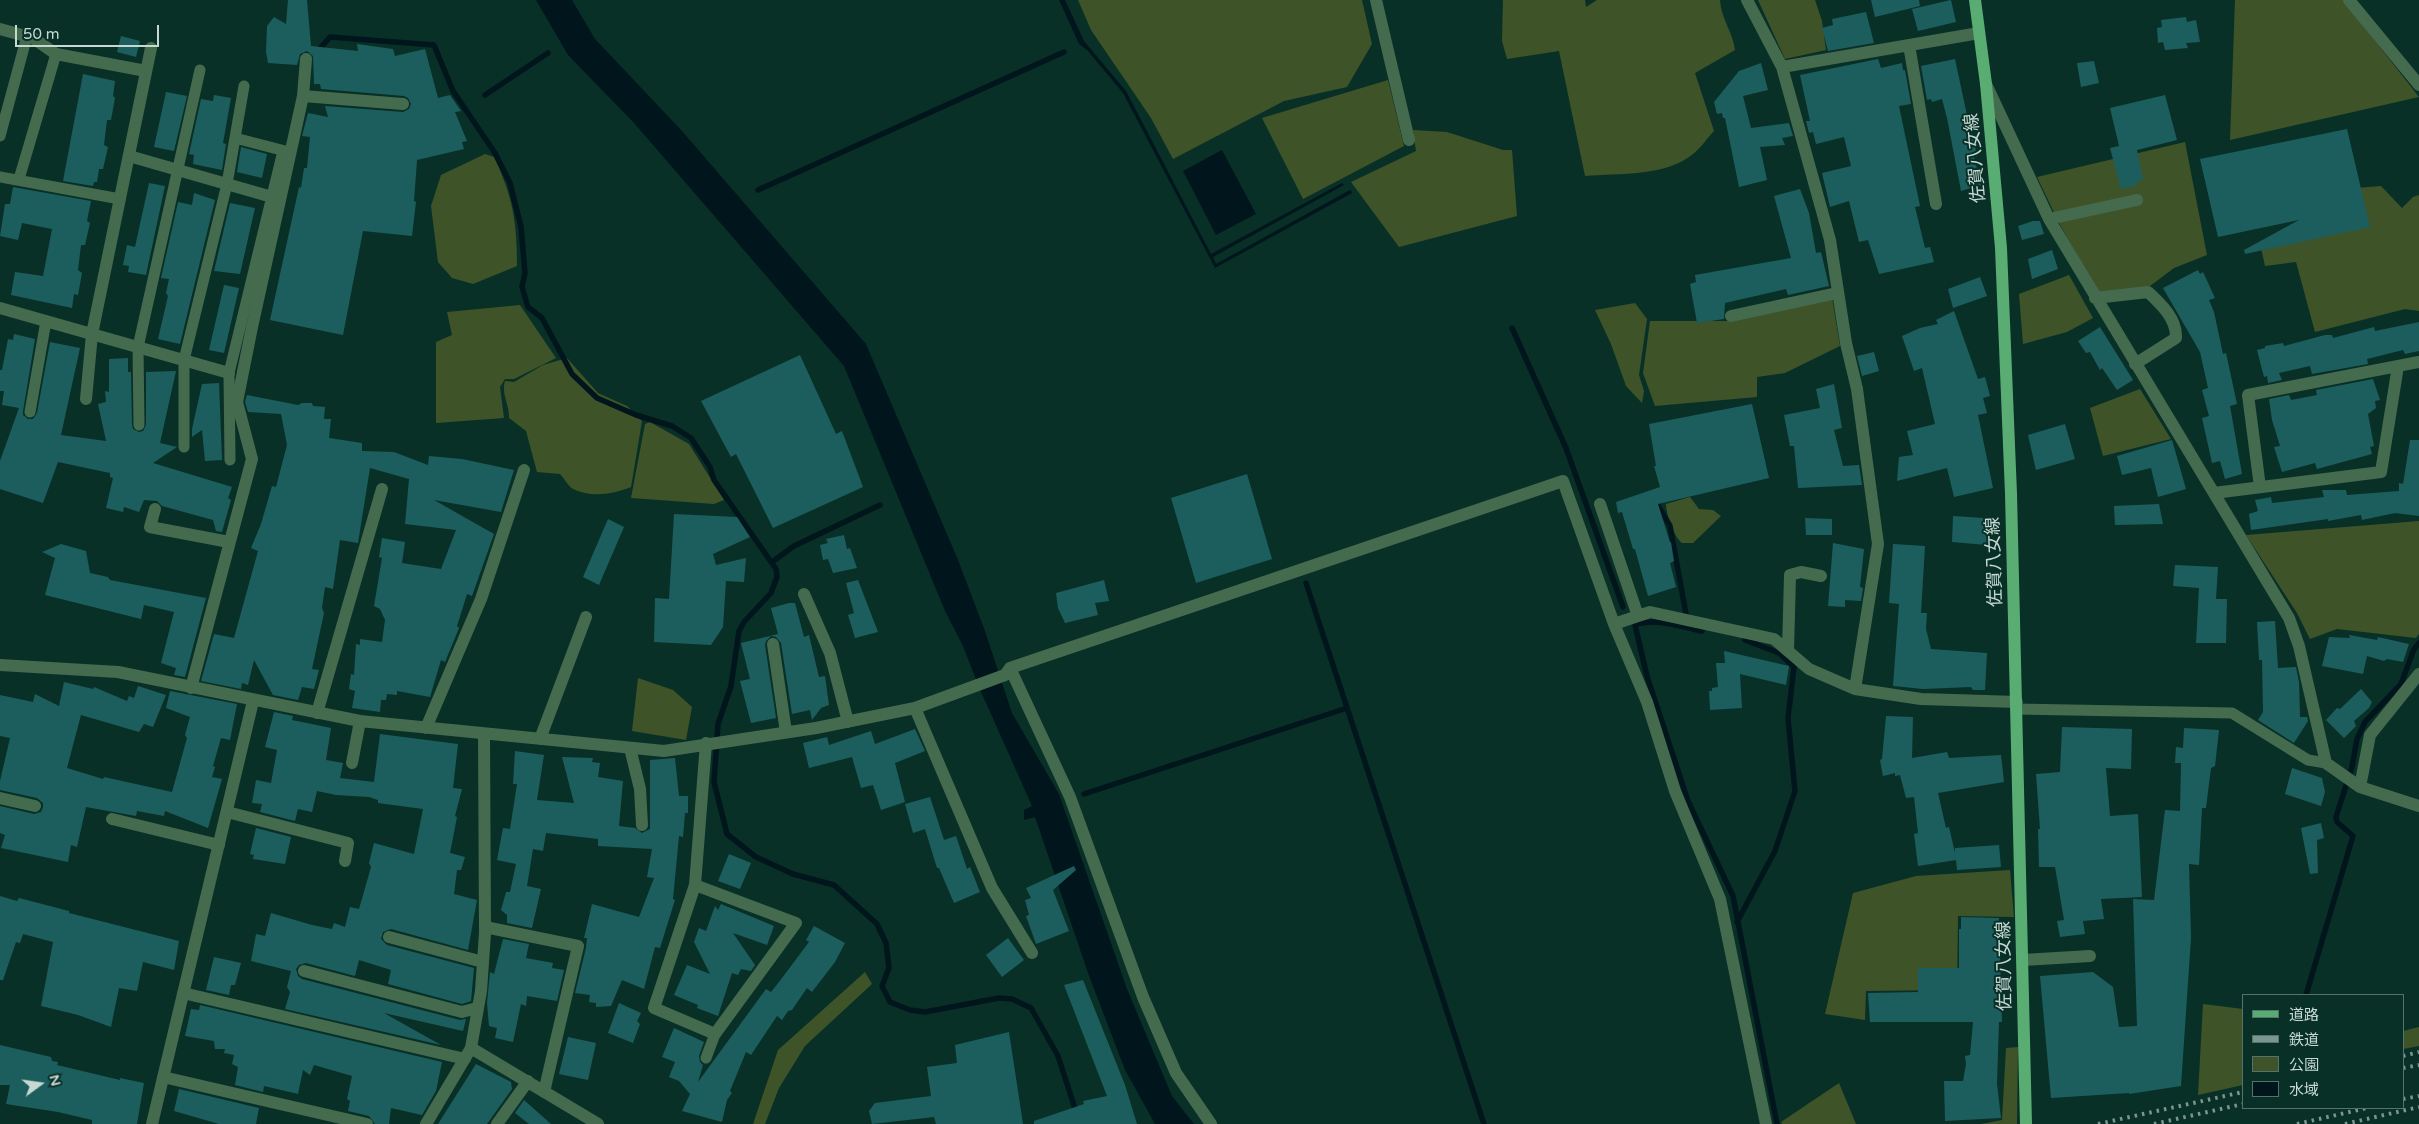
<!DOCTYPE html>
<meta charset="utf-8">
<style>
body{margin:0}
#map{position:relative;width:2419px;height:1124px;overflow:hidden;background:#093027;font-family:"Varela Round","Noto Sans JP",sans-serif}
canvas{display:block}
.legend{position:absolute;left:2242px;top:994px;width:162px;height:115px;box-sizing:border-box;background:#093027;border:1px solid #54746b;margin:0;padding:6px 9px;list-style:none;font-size:15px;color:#c5d9d2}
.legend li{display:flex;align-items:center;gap:10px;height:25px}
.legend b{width:25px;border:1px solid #54746b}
.north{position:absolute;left:15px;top:1059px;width:50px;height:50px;-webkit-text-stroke:4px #093027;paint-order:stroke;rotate:76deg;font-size:14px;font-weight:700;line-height:20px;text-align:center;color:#c5d9d2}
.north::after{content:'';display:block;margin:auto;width:18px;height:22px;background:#c5d9d2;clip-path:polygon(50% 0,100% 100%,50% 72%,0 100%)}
.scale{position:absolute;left:15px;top:25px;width:144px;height:22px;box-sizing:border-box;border:2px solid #c5d9d2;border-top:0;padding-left:6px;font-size:15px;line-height:18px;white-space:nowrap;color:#c5d9d2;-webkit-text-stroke:4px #093027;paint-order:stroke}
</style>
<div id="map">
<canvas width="2419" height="1124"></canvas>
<ul class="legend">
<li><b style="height:6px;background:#59ad73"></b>道路</li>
<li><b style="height:6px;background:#7b968e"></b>鉄道</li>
<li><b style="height:14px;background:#3e5428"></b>公園</li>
<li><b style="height:14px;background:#00161c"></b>水域</li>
</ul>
<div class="north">N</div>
<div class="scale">50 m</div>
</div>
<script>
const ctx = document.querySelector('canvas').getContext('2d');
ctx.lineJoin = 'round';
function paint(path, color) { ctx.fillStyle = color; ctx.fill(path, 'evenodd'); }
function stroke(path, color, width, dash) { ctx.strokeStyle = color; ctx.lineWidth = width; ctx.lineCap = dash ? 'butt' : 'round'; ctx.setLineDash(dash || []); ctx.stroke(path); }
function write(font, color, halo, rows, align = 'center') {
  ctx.font = font + ' "Varela Round","Noto Sans JP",sans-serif'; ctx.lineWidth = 4; ctx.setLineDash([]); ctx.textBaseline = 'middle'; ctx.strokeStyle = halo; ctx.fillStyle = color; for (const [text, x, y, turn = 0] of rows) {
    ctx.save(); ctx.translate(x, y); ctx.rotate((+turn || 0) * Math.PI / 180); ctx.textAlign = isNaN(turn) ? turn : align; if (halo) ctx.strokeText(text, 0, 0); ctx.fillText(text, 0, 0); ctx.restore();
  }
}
paint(new Path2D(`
 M1078,0H1362L1372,44L1347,87L1284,101L1173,159L1151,118L1091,30Z
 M1503,0H1585L1586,7L1597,0H1720C1721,19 1733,32 1735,50L1695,73L1714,131C1707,138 1701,148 1693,154C1665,177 1619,173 1585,176L1559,51L1507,59L1502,41Z
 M1758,0H1815L1822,21L1826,50L1785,59Z
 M2235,0H2343L2419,97L2230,140Z
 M1388,80L1404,146L1303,199L1262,118Z
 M1413,130L1447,132L1503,150H1512L1517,216L1399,247L1351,182L1416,151Z
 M2185,142L2207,255L2174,268L2146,289L2099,294L2059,223L2037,177Z
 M485,154L494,157C513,197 517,222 517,266L473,284L452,278L438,262L431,206L441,175Z
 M2381,186L2402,208L2413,197L2419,195V311L2405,309L2315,332L2296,262L2265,266L2261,248L2357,188Z
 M2069,275L2093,318L2067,332L2023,344L2019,294Z
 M1832,297L1840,346L1785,373L1757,377V397L1655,406L1643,373L1650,321H1726Z
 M1635,303L1647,319L1639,375L1644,391L1642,403L1626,386L1611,344L1595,310Z
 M520,305L556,358L514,379H505L500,387L504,418L436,423V342L452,335L447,312Z
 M567,358L598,393L627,406L642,421L631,487C614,494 591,498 573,489C568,486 564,478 560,474L537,472L526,431L509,418C510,405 501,395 505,381L514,382L543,365Z
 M2140,389L2171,439L2103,456L2090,408Z
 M650,422L689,444L724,500L714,504L631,498L645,424Z
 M1690,497L1699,509L1713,510L1721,516L1693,543H1682C1674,537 1666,514 1666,504Z
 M2419,521V634L2416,638L2337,629L2310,639L2297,613L2246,535Z
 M638,678L673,690L692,707L686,740L632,731Z
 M2010,870L2014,917L1958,916L1957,995L1942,990L1866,991L1865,1020L1825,1014L1853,893L1916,876Z
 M865,972L872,984L805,1046L779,1088L765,1124H753L778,1050Z
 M2203,1004L2243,1009V1085L2198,1095Z
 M2419,1027V1046L2403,1049V1031Z
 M2018,1047L2017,1124H1981L2002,1120L2006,1048Z
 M1839,1083L1856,1124H1782L1781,1122Z`), '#3e5428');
paint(new Path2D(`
 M536,0H572L595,39L682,131L866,344L958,560L985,631L1012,713L1059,794L1127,989L1172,1096L1194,1124H1155L1125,1070L1088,973L1035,817L1024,820V810L1032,806L978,685L963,646L945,611L844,366L634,123L568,55Z
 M1059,0H1065L1084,41L1126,91L1211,254L1342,183L1344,185L1213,257L1216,264L1348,191L1351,190L1352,193L1215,268L1123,93L1088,51L1079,44Z
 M1222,150L1256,214L1216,235L1183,171Z`), '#00161c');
stroke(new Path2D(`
 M317,52L330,37L434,45L453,91L495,153L510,183L521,227L525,273L522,287L528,307L542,318L572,374L597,398L636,415L672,426L691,438L710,467L714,480L776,569L777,577L771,593L744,622L739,631L731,686L718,724L714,782L727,834L756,857L793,874L834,885L877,924L886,943L889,968L882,986L890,1002L910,1010L925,1012L999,998L1012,999L1031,1008L1058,1056L1080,1124
 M485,95L548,53
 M758,190L1064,52
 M1512,328L1566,448L1623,607
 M1657,504L1670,526L1686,614
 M772,562L794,546L880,505
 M1306,583L1484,1124
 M1702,631C1681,627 1657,617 1635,625L1647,676L1688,801L1733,896L1777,1124
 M1084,794L1347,708
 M1737,922L1775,851L1795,791L1788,718L1794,667L1779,653L1745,640
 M2306,995L2353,836L2337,822L2336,817L2352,767L2357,739L2365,722L2401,684L2414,649L2419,643`), '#00161c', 5.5);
paint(new Path2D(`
 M288,0H307L311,46L358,51L357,44L393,49L395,56L425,49L438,98L450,95L461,111L455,112L467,141L462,142L464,149L417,160L414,201L416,202L412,236L363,231L343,335L270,320L299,187L301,188L304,168H307L310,137L302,136L308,113L328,117L325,106L403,112L409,109L411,104L408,98L404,96L321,89L320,84H314L313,56L307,51L300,54L297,65L268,63L266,52L267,26L274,17L286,24Z
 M1871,0H1919L1920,6L1875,17Z
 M1951,0L1956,22L1918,31L1912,9Z
 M1866,12L1874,43L1828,51L1822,28L1833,25L1832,19Z
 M2186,17L2187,22L2196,20L2200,42L2186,43L2188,48L2165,50L2163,42L2158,43L2157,28L2162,27L2161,20Z
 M121,36L140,41L136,57L117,52Z
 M1878,59L1881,68L1902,63L1903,70H1905L1911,104L1899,106L1920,206L1915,207L1925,248L1930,247L1934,262L1879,274L1868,240L1859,242L1849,201L1830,207L1822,173L1851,166L1844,137L1816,144L1813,132L1809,133L1806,121H1810L1800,75Z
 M1955,59L1971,134H1973L1977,157H1974L1981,185L1961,191L1947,118L1942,99L1932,102L1931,99L1927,100L1921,66Z
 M2094,61L2099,83L2081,87L2077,63Z
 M1761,63L1768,90L1743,96L1751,128L1789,123L1793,136L1782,138L1785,145L1760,147L1767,180L1739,187L1725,118H1723L1722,113L1717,114L1714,102L1739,71Z
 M83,74L115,81L113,96L115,98L111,120H107L104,145L108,147L103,169H99L97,182H94L93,186L63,181Z
 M166,92L187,96L174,151L154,147Z
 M214,95L231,98L223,143L226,144L222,170L193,164L194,155L189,154L201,99L213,101Z
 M2165,95L2177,140L2137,150L2143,180L2137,182V185L2121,189L2110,148L2119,146L2110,108Z
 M2347,129L2370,227L2245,254L2244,250L2299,220L2218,237L2200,159Z
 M241,147L267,154L262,178L237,172Z
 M149,183L165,186L146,275L128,272L129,266L123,265L127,245L135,247Z
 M13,187L91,201L87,221L90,223L85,245H81L78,270L82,273L78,295L74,294L72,308L11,295L15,272L43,276L52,229L22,223L18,240L0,236L5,204H10Z
 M1800,189L1809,213L1816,253L1821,252L1829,286L1788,295L1786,289L1725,303L1724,319L1697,323L1690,284L1696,282L1695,275L1791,258L1774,196Z
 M194,193L215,200L180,344L158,339L168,296L166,293L169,279L161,278L178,202L192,205Z
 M230,203L255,208L240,274L214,271Z
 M2033,221H2040L2044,234L2022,240L2018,226Z
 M2052,250L2058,269L2032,279L2028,259Z
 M2198,270L2200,274L2203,272L2215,298L2209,300L2214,312L2223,354L2226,353L2237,404L2230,406L2242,474L2225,479L2220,461L2212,463L2202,418L2209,416L2202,390L2208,388L2200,352L2163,288Z
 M1980,277L1987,296L1953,308L1948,289Z
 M224,285L239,288L224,353L209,350Z
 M1954,311L1978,379L1985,377L1990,396L1983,398L1987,413L1978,415L1993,488L1954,497L1947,468L1897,481L1899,457L1913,455L1907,431L1935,424L1922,368L1914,371L1902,336L1920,328L1938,324L1936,320Z
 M2419,322V351L2405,354L2403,350L2367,359L2368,364L2312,374L2310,366L2279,373L2282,380L2268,383L2267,376L2264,377L2257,350L2265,348V346L2283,343L2284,346L2325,335H2332L2333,338L2374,327L2375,331Z
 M2100,327L2133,380L2117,390L2102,368L2100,370L2090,352L2086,353L2078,341Z
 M14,334L35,339L23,411V415L28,419H33L37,413L50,342L80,348L61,435L106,441L98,404L106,402L105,391L109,392V359L128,358V372H131L132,425L133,429L139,432L143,431L146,425V372L176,371L160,443L177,447L153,463L232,487L228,498L231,500L222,532L216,531L213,520L162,506L157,501L144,500L139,512L124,507L123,512L106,508L113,478L110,477V473L58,462L43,503L0,489V461L19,408L2,405L4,391H0V370H2L8,339L13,340Z
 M1874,352L1879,371L1862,376L1857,356Z
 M800,355L836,434L842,431L863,487L773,528L736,454L731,457L701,401Z
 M2373,379L2380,400L2375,401L2376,408L2368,414L2374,446L2370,447L2372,454L2317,469L2315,463L2282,472L2274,447L2280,446L2272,420L2269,399L2289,395L2291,400L2317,395L2316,390Z
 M219,383L222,460L205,461L202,430L192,437V429L202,384Z
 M1834,384L1842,428L1834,430L1843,466L1859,465L1862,485L1798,488L1794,446H1790L1784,415L1820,408L1816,389Z
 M247,395L298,405L302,403H312L313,406L325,407L324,419H331L329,438L362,443V451L394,452L428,465L429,456L462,459L514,470L501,512L434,500L494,534L472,596L467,594L457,626L459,628L445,662L441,660L430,697L397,691V695L387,694L386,700H381L380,712L352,708L355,691L349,689L351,674L354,675L356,644L360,645V639L382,642L385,620L380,609L374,606L382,558L379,557L382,538L405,542L402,563L441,569L456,530L405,524L409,479L370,468L358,543L340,540L333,589L325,587L322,608L324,613L312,669L319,670L314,689L302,687L298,700L273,695L254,660L248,685L242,683L241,689L201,681L214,634L234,638L258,551L251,548L261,524L272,486L276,487L287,445L281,414L248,412L245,402Z
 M1752,404L1769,478L1658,504L1670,542H1671L1674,561L1670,563L1676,587L1648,596L1635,549H1633L1622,512L1618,513L1616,502L1660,487L1654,466H1656L1649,424Z
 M2065,424L2075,459L2036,470L2028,435Z
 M2172,440L2186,489L2158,497L2151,468L2122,475L2117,456Z
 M2410,440H2419V516L2395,513L2362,520L2361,515L2328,521V519L2251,530L2249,514L2258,511L2255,500L2271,497L2272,503L2324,497L2322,490H2346L2347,495L2399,491V483L2403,484Z
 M1247,474L1272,559L1196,583L1171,498Z
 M2159,504L2163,524L2115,525L2114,506Z
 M674,514L737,517L750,537L713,554L716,565L746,558L744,582L726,581L723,627L711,645L654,642L655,598L669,599Z
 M1953,516L1983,518V526H1989L1987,545L1952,542Z
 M1805,518L1832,519V535H1806Z
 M608,519L624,527L599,585L583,577Z
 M844,535L847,549L850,548L857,568L833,573L828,559L823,560L820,545L828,543L826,539Z
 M1833,543L1864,549L1860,587L1863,588L1861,601L1845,600V607L1828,606Z
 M61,544L86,551L90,573L108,577L110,580L206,598L185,677L174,675L176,668L161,663L174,612L144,605L141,619L45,595L55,558L42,552Z
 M1893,544L1925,546L1921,613H1927L1926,629L1931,649L1987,653L1985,690H1973L1971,687L1923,689L1893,686L1899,604L1889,603Z
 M2175,565L2218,567L2216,599H2227L2226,643H2196L2199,588L2173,586Z
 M858,580L878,632L855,638L848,615L854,613L846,583Z
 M1104,580L1109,601L1095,603L1098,615L1065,623L1058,608L1056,593Z
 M789,603H795L804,637L809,635L819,677L825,676L829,705L821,708L812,720L810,710L792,714L781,643L776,637L771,636L766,641L765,645L776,718L751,723L740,681L750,679L741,643L778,634L771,608Z
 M2275,621L2278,668L2296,667L2299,682L2300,717H2307L2308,721L2294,743L2258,720L2263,712L2262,660H2259L2257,622Z
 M2349,635L2377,640L2378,637L2409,644L2403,662L2387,659L2384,661L2367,656L2363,674L2322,666L2329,637L2350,638Z
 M1724,651L1789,666L1786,685L1740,674L1742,708L1710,710L1709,691H1712V688L1718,687L1716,663H1725Z
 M64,682L93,689L94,687L127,701L129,696L134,698L138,686L166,695L153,727L144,724L139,732L81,715L67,768L103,779L104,777L172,792L187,738L185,735L190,717L166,708L170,691L237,704L230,740L221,738L213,766L215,767L212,777L222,779L208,828L165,811L164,816L137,811L136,816L86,807L77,847L71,845L68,862L1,848L5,835L0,833V806L34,814L41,812L43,807V803L37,798L0,790V781L10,738L0,736V695L33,702L35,694L59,706Z
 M2361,689L2372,702L2369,708L2354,721L2356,726L2344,738L2326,720L2337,708L2340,709Z
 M274,712L293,716L292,720L331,728L326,760L343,763L340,778L374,782L380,734L458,744L453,788L462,789L455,816L457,817L450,853L465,857L461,870H457L454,894L477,900L468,950L391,929L383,932L381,939L387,945L474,968L471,1001L462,1004L388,984L391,970L359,960L355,976L306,963L299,965L296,969L298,976L302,979L460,1020L466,1019L463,1031L384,1013L441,1045L285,1009L290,992L287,987L291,971L251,961L256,934L265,936L271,913L312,925L332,929L334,923L345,927L350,907L359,909L371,867L369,863L374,843L414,854L423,809L378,803V800L369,797L336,795L317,791L312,812L298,809L295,821L260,812L262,804L252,803L256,780L271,783L277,750L265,747Z
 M1886,716L1913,717L1912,758L1947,752L1949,758L2001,755L2004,782L1938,793L1946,828L1949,827L1955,853V848L1999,845L2001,867L1957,870L1956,860L1918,866L1914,834L1918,833L1914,797L1906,798L1900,775L1895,776V773L1883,776L1880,760L1882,759Z
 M2062,727L2132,729L2131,769L2106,768L2110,816L2138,814L2142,897L2101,899L2104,919L2083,921L2085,934L2060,937L2057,921L2064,920L2055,867H2039L2038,829H2040L2036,774L2060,772Z
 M2184,728L2219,730L2215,766L2211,768L2206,808H2202L2199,865L2189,864L2191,938L2181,1086L2129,1094V1093L2051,1098L2040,976L2093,972L2113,987L2119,1027L2137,1026L2133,899L2154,900L2165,810L2180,811L2181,763H2175L2176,747L2183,748Z
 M915,729L925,751L895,763L905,802L881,810L873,785L861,788L852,757L809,768L803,743L827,737L829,745L871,731L875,744Z
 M515,751L544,755L537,800L574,803L562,757L593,758L592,762L600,763L598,777L623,781L619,826L635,828L642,833L650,829V760L675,758L679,796H688V813H685L683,837L679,836L673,899L675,900L660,948L655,947L644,989L622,980L611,1006L596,1007V1003L589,1002L590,995L575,993L586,948L587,938H584L592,904L639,917L654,878L647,877L652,849L598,846V839L546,833L543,851L533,849L527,886L541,889L532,928L507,923V915L501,910L506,892H510L516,864L497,860L503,828L510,829L517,784H513Z
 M2292,768L2322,778L2325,792L2321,806L2285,794Z
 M930,797L944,840L956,836L967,869L970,867L980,892L954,903L939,868H937L925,829L913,833L905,804Z
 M2321,823L2324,838L2317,840L2318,873L2310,874L2301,828Z
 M256,828L291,837L285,864L253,859L254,855L250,854Z
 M729,854L751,863L740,889L718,881Z
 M1074,866L1076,870L1053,890L1069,931L1036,944L1026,916L1029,915L1025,900L1031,898L1026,888Z
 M0,896L17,901L19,898L69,911V913L179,941L174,970L143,962L137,991L119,988L111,1027L78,1015L41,1006L53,942L23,934L20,943L16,942L3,980H0Z
 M721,904L774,926L767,945L733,933L755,965L751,971L741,969L738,975L732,973L718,1016L697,1008L698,1005L674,995L687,965L710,974L694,942L699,928L706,931L715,906L718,910Z
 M1961,917L1999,918L2002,1022H1999L1997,1084L2001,1118L1945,1121L1944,1081H1963L1966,1064L1965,1056L1970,1055L1973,1022H1870L1868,993L1918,992V968H1959V929H1961Z
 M814,926L845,943L835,962L812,992L807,988L792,1010L788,1011L782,1020L777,1016L751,1055L746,1052L730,1091L732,1093L727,1100L722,1122L682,1111L690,1094L679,1081L669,1077L675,1062L662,1057L674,1028L704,1042L699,1056L700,1062L703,1065L698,1082L766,989L771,992L779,982L809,942L806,940Z
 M1008,938L1024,960L1002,977L986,955Z
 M503,939L529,944L526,958L553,963L552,968L564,970L557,1001L527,996L526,1006L521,1004L513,1042L495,1038L497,1028L489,1026L487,1003L490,972L494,974Z
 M214,957L241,963L235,985H231L229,995L206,990Z
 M1083,980L1125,1085L1137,1124H1034V1121L1084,1104L1083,1101L1107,1096L1064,985Z
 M619,1003L641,1013L637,1021L640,1024L633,1043L608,1033Z
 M200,1005L442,1062L436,1091L422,1115L391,1108L389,1124H375L369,1116L348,1111L350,1101L347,1099L352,1076L314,1065L310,1075L303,1070L298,1094L264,1086L263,1092L235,1085L238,1067L232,1064L234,1055L224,1053L225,1049H215L214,1041L185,1036L191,1009L199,1010Z
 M1009,1032L1023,1124H936L934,1117L872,1124L869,1111L875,1103L931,1096L927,1067L957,1063L955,1045Z
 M568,1037L596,1043L588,1080L559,1074Z
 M0,1045L51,1057L52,1061L58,1062L57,1065L120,1080V1078L144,1083L137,1124H92V1120L58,1112L6,1104L10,1085H0Z
 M476,1064L511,1082L512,1089L487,1124H438Z
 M179,1089L259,1108L256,1124H219L174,1111Z
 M524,1100L551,1124H529L515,1113Z`), '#1c5e5e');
stroke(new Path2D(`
 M0,136L27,36
 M235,138L289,152
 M0,177L120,199
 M19,179L56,54
 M30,412L46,321
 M139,425L138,347L200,70
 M184,447V360L227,184L244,86
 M230,460L229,373L283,151
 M2016,709L2232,713L2308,760L2326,763
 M706,1058L715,1034`), '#456b4f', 11);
stroke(new Path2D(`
 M1376,0L1409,140
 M1747,0L1782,67L1830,240L1846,343L1857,389L1878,544L1855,689
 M2349,0L2419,85
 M0,29L33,38L56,54L146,71
 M1909,45L1936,204
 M1782,67L1979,33
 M1986,84L2049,219L2289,618L2299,646L2326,763L2360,787L2419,806
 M303,96L403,104
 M129,156L272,197
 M2049,219L2137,200
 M2095,298L2148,292C2161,304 2177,319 2176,338L2135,364
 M0,308L229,373
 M1731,316L1837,293
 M86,399L92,334L151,48
 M2260,487L2248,395L2419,362
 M2214,493L2381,472L2398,366
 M1600,504L1638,616
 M155,509L150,527L229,542
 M804,594L830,653L848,722
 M1614,624L1650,612L1774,639L1809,669L1855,689L1921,699L2017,702
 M773,644L786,732
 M1788,651L1790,575L1801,572L1821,576
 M0,665L118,672L360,721L664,751L816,728L915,708L1005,675L1010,668L1563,481L1614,624L1647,702L1675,791L1720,899L1766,1124
 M1010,668L1070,797L1143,997L1176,1073L1211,1124
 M191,688L252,459L237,402L252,327L303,96L306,59
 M915,708L992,888L1032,953
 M317,713L382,489
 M426,728L481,599L524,470
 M540,739L586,617
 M630,748L640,789L642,825
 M352,763L360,721
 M2360,787L2370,735L2419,674
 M0,798L35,806
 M227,812L348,843L345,861
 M112,819L219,845
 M695,885L796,923L715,1034L654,1008L695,885L706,743
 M485,927L578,946L544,1092
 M389,937L483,962
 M2023,960L2090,956
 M304,971L462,1012L477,1008
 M183,993L465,1059
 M471,1048L598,1124
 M163,1077L367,1124
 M152,1124L253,701
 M426,1124L471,1048L481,991L485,933L484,734
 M497,1124L528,1081`), '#456b4f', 12);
stroke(new Path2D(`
 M1975,0L1986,84L2001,248L2011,494L2026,1124`), '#59ad73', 12);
stroke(new Path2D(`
 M2403,1056L2419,1052
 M2403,1068L2419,1065
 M2403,1099L2419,1096
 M2098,1124L2243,1092
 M2154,1124L2243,1104
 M2297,1124L2367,1108
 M2345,1124L2419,1107`), '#7b968e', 4, [2.5, 5]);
write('18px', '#c5d9d2', '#093027', [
 ["佐賀八女線",1976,158,-95],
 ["佐賀八女線",1995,562,-92],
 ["佐賀八女線",2005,966,-91]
]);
</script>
